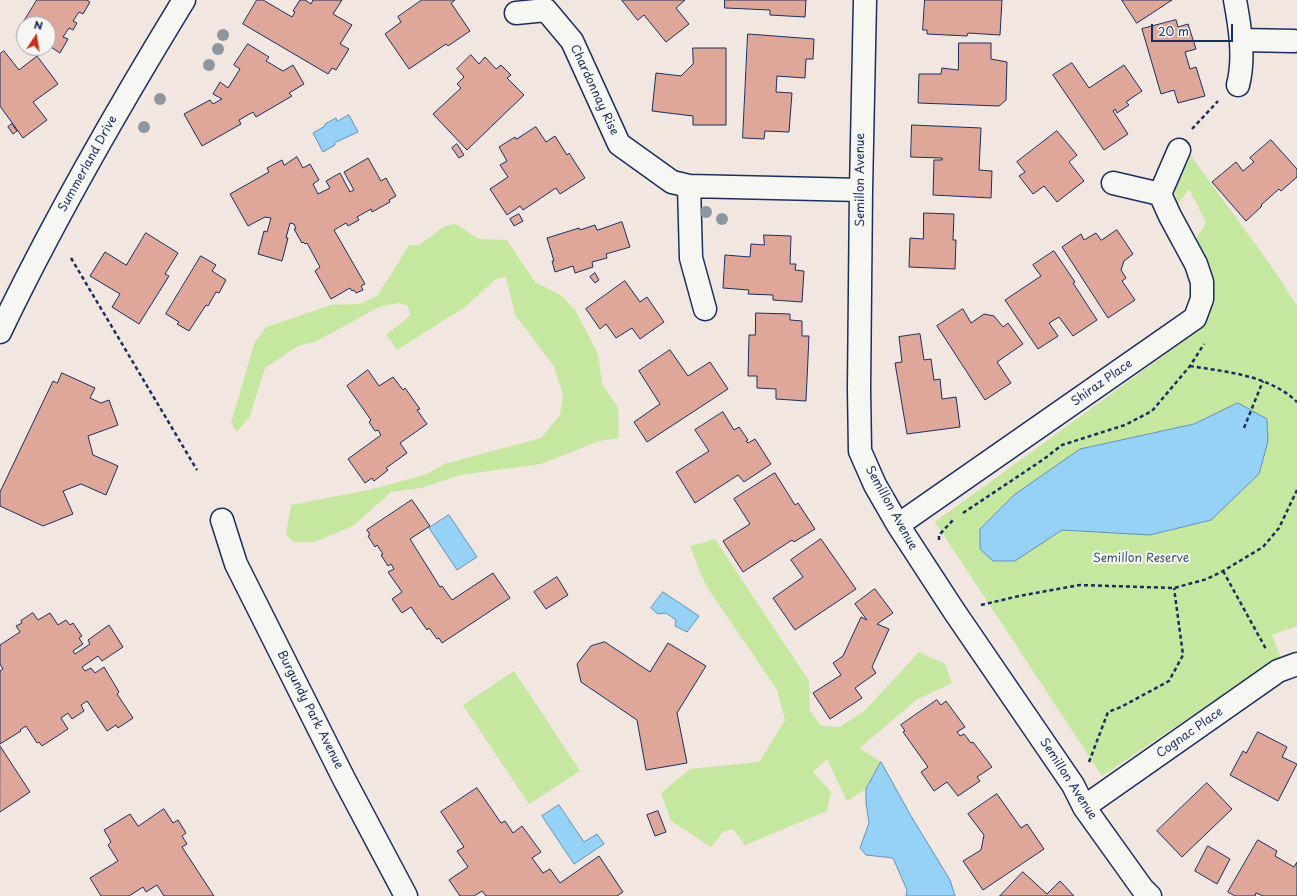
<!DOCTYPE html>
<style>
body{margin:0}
#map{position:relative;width:1297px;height:896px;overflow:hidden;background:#f1e6e0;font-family:"Playpen Sans",sans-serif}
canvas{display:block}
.north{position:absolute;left:16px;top:16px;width:40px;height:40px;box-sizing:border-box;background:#f6f6f2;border:1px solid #9ea6b7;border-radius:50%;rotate:12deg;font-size:11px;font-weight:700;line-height:16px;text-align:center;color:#1b2f5e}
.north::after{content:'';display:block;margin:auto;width:14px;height:18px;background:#c8321e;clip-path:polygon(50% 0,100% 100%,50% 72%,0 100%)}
.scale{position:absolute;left:1151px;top:24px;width:82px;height:18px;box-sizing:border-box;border:2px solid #1b2f5e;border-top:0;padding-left:5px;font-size:12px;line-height:14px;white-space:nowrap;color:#1b2f5e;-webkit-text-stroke:3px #f6f6f2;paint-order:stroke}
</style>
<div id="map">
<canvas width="1297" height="896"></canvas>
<div class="north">N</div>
<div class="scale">20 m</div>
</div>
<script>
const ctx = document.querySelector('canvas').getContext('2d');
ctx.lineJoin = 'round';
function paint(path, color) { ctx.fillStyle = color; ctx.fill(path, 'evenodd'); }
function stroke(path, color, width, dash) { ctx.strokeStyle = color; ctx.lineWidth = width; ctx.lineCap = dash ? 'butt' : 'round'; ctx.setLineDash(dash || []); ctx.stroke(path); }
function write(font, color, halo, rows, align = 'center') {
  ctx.font = font + ' "Playpen Sans",sans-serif'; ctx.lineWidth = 4; ctx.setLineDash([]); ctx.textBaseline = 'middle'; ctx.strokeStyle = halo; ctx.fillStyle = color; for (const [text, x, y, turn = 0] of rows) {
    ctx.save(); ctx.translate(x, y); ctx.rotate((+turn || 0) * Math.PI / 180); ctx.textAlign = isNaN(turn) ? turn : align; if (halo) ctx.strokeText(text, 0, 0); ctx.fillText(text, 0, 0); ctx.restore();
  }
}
paint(new Path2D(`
 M1191,156L1277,274L1297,306V626L1272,635L1280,655L1277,664L1254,674L1102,776L935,522L1199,330C1210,307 1219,286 1208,261C1205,253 1200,246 1196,239L1206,222L1189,189L1178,204L1175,195L1176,185Z
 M455,224L479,239L507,240L535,282L562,296L575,310L598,354L602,384L618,408L619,438L599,441L541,464L460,475L421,488L391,492L353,526L314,542H294L286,535L291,505L369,490L427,474L444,464L541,438L560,415L563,395L554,366L515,315L506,277L496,279L465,307L397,350L386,335L410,316L408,306L399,303L379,307L317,341L298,346L265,368L250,416L237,432L231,423L254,344L266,327L331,305L360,304L378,295L409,245H419L445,226Z
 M715,539L809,681L810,711L821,726L840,727L865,710L919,652L945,664L952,683L916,700L860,748L881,762L866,789L847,801L827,759L813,772L831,792L827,811L745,845L733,829L723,832L711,847L671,821L661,793L690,769L759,762L785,720L777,690L705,584L690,546Z
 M514,671L580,771L529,804L463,705Z`), '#c6e7a0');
const water = new Path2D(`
 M349,115L358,132L334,143L335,145L323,152L313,133L325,126V124L336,118L337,121Z
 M1238,403L1267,419L1268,441L1259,474L1211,520L1150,535L1062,530L1015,561H993L980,549V529L1014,495L1080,449L1194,424Z
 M449,515L477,557L457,570L429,528Z
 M663,592L699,616L687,632L675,626L676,620L666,613L658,614L651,608Z
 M881,762L911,816L950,880L955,896H906L907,890L893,858L866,855L860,848L869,823L866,803V789Z
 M559,805L584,842L597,834L604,844L574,864L542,816Z`);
paint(water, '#96d2f6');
stroke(water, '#6591b9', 1);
const building = new Path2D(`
 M37,0H87L90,2L83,14L79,12L73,21L77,23L73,30L69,28L63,37L68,39L60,53L48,45V24H24V31L20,28Z
 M257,0H263L292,17L295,12L293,11L300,0H305L311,4L313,0H342L333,14L352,25L340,44L349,49L336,70L332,68L328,74L243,24Z
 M422,0H455L451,3L470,31L448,46L446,44L409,69L385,34L401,22L398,17Z
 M622,0H685L676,8L689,24L666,42L644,15L638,20Z
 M725,0H806L805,17L770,15V10L725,8Z
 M925,0H1002L1000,35L968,33L967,36L927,34V30H923Z
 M1122,0H1172L1137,23Z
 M1176,20L1178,27L1188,24L1196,49L1185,52L1190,69L1196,67L1205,96L1178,103L1174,90L1161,94L1142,29Z
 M748,34L814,39L813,59H806L805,78L777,76L776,92L792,93L789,132L765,131L764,139L743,138Z
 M959,43H991V59L1007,62L1006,100L999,106L918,103L919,74H941L942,68L958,70Z
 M248,44L269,57L266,61L283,71L293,65L304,84L289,93L292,96L256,117L253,112L239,120L241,124L202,146L184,114L210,100L213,104L222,99L213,94L220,82L228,88L240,69L234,65Z
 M693,48H726V125H693V116L652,111L656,73L681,76L693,64Z
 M4,51L19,70L37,56L58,84L33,102L47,120L23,138L0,106V54Z
 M471,55L479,64L485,57L496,69L501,65L511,75L507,78L524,95L467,150L433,114L461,88L457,84L464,77L457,69Z
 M1072,63L1089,88L1124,65L1142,91L1126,102L1129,105L1117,113L1115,109L1113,111L1128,134L1104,150L1053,75Z
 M12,124L17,131L13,134L8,127Z
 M912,125L981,128L979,170L992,171L991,198L933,195L934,160H942V158L911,157Z
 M536,127L546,142L555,136L567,155L569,153L585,178L560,194L556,188L523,210L520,206L507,215L490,189L508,177L500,165L507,161L499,147L515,137L516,139Z
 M1057,131L1077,155L1069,162L1084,181L1057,202L1044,186L1033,194L1019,176L1025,172L1017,162Z
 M1271,140L1297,169V177L1281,191L1279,189L1261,205L1262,206L1246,221L1212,182L1236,162L1243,171L1254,162L1250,158Z
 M457,144L464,155L459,158L452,148Z
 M297,157L303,168L310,164L319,180L313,184L318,194L330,188L326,181L340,173L350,192L354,190L344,172L368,158L381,181L386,178L396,196L389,200L390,202L372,212L371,209L357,217L359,220L348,226L346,223L334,230L365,284L361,286L363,290L356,293L354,290L352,291L350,288L331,299L315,271L320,267L307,243L305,244L303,242L302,243L294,229H296L294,224L290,223L286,238H288L282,261L258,254L264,231L267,232L271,218L265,217L248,226L230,194L269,172L267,168L282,160L284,165Z
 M924,213L954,214L953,240H956L955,269L909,267L910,238L923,239Z
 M519,214L523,221L514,226L510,219Z
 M622,222L630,247L606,254L607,258L592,262L593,267L575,273L573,266L555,272L552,261H554L547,238L579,228L580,230L595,225L597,230Z
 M1117,230L1133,254L1124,261L1121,270L1126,278L1122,281L1135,300L1108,318L1062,247L1081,234L1084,240L1096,233L1101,240Z
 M146,233L178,253L165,274L169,276L139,324L112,307L120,294L90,276L105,252L126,265Z
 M764,235L791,236L790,264H796L795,270L804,271L802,302L773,300V295L748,294L749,290L723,288L725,255L750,257L751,244L764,245Z
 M1054,251L1075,282L1073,283L1097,320L1073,336L1059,317L1049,323L1058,336L1038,349L1005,300L1041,276L1033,265Z
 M201,256L216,265L212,271L226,280L219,293L216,292L208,306L206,305L189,331L177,324L179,322L166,314Z
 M595,273L599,280L595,283L590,277Z
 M625,281L640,302L647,297L664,322L640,339L632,328L616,338L606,324L600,329L586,309Z
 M963,309L971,323L984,314L994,316L1003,327L1008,323L1023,344L997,362L1011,383L985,400L937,326Z
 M756,313L790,314V320L802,321V336H809L806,401L776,399V389L757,388V376H748L749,335H755Z
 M920,334L924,360L931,359L934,380L940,379L942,399L956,397L960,427L907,434L895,363L902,362L899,337Z
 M670,350L688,376L710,362L728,389L647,442L634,422L660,404L639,371Z
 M368,370L379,386L393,377L403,390L405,388L420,409L417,410L427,424L400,443L407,453L386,468L388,470L374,481L372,478L365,483L348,459L381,435L378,430L375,431L369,422L371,420L347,386Z
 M62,373L95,388L90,398L101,403L109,400L118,425L88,436L93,455L118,466L106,495L81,484L63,491L73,514L43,526L0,506V492L53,381L57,383Z
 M723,412L734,430L739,427L748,440L746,441L748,443L755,439L771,464L744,482L738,475L695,503L676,472L709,451L695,430Z
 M775,473L795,505L798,503L815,529L794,542L792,540L743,572L723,541L750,524L734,499Z
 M412,500L430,526L410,539L440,587L442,586L452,600L493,573L510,598L442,643L439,638L437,639L429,628L427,630L411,607L402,613L392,599L402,592L388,572L394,569L391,564L388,566L381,555L383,554L377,545L375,547L368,536L370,535L367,530Z
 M821,539L856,589L795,630L773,598L803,577L791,560Z
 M557,577L568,595L546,609L534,592Z
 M875,589L893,613L877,624L889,629L872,667L876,673L855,688L862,698L830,719L813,693L841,675L833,663L843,656L861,617L867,620L855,604Z
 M33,613L38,620L50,613L58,625L66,620L70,625L73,623L82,636L79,638L83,644L73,651L75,654L90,644L88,640L109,625L123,647L102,661L98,656L82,667L85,671L91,668L95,673L104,667L119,692L117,694L133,718L118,728L116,725L107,731L87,701L81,705L84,711L72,719L68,713L61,718L68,729L42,746L39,742L37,743L26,726L20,730L21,731L0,744V671L3,669L0,664V645L20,632L16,626L22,623L21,621Z
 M605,642L650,672L668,643L706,666L677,713L687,763L646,770L637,720L581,682L577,664L591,646Z
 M937,700L941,705L946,701L965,727L957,732L960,736L964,734L971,743L973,742L992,767L977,777L980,781L958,796L947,782L934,791L921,772L928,767L903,732L905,731L901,725Z
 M1258,732L1287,747L1282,757L1297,764L1278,801L1230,775L1243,751L1246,753Z
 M0,746L30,792L0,812Z
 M1207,783L1232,809L1182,857L1157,831Z
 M477,788L501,823L505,821L513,833L522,826L541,852L532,858L543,873L550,869L560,883L599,856L623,892L617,896H486L482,891L474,896H460L449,880L468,867L457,851L464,847L441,812Z
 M997,794L1021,828L1027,824L1044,849L983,890L963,861L981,850L984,835L968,814Z
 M164,809L173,823L178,820L186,833L182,836L187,844L182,847L214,896H164L157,885L146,892L143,887L129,896H101L90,878L118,861L108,845L111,842L104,830L130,814L138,826Z
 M658,811L666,832L655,836L647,815Z
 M1258,840L1277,851L1275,856L1294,867L1297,862V896H1263L1256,893L1255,896H1235L1228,892Z
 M1208,846L1230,859L1217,884L1195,871Z
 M1023,872L1047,894L1060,881L1074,896H1000Z`);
paint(building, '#dfa69a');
stroke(building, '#1b2f5e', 1);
const street = new Path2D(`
 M865,0L861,190L859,389L860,451L875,485L898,525L954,611L1073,785L1084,807L1142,888L1150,896
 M1235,0C1240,27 1245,58 1238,85
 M516,13L546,10L572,41L619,144L672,182L689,186L861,190
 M1241,40L1294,41
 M689,186L691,258L705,309
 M1160,194L1179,150
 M222,520L236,564L344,779L406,896
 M898,525L1195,318L1202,299V282L1196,264L1170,216L1160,194L1113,183
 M1084,807L1278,671L1297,664`);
const secondary = new Path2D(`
 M0,332C55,217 118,108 184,0`);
stroke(street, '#1b2f5e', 25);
stroke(secondary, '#1b2f5e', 25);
stroke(new Path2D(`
 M1192,129L1218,101
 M71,258L197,470
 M1190,366C1227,372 1269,375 1297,402
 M1244,428L1263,381
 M963,513L1044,459L1062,445L1125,425L1152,411L1190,366L1204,344
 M939,540V535L954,519
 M1223,571L1266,649
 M981,605L1019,596L1080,585L1174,588L1207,579L1223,571L1263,547L1279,528L1297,490
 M1089,762L1108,712L1121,707L1169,681L1183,655L1174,588`), '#1b2f5e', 2.5, [4, 3]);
stroke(street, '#f6f6f2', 22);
stroke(secondary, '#f6f6f2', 22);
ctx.fillStyle = '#8e96a0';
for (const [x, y] of [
 [223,35],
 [218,49],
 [209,65],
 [160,99],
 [144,127],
 [706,212],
 [722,219]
]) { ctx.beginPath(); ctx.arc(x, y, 6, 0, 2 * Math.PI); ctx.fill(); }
write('12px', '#1b2f5e', '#f6f6f2', [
 ["Chardonnay Rise",594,90,65],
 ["Summerland Drive",88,164,-61],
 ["Semillon Avenue",861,180,-90],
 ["Shiraz Place",1102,383,-35],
 ["Semillon Avenue",891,508,61],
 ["Burgundy Park Avenue",310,710,63],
 ["Cognac Place",1190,733,-35],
 ["Semillon Avenue",1068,779,57]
]);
write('12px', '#3d546b', '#f6f6f2', [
 ["Semillon Reserve",1141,559]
]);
</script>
